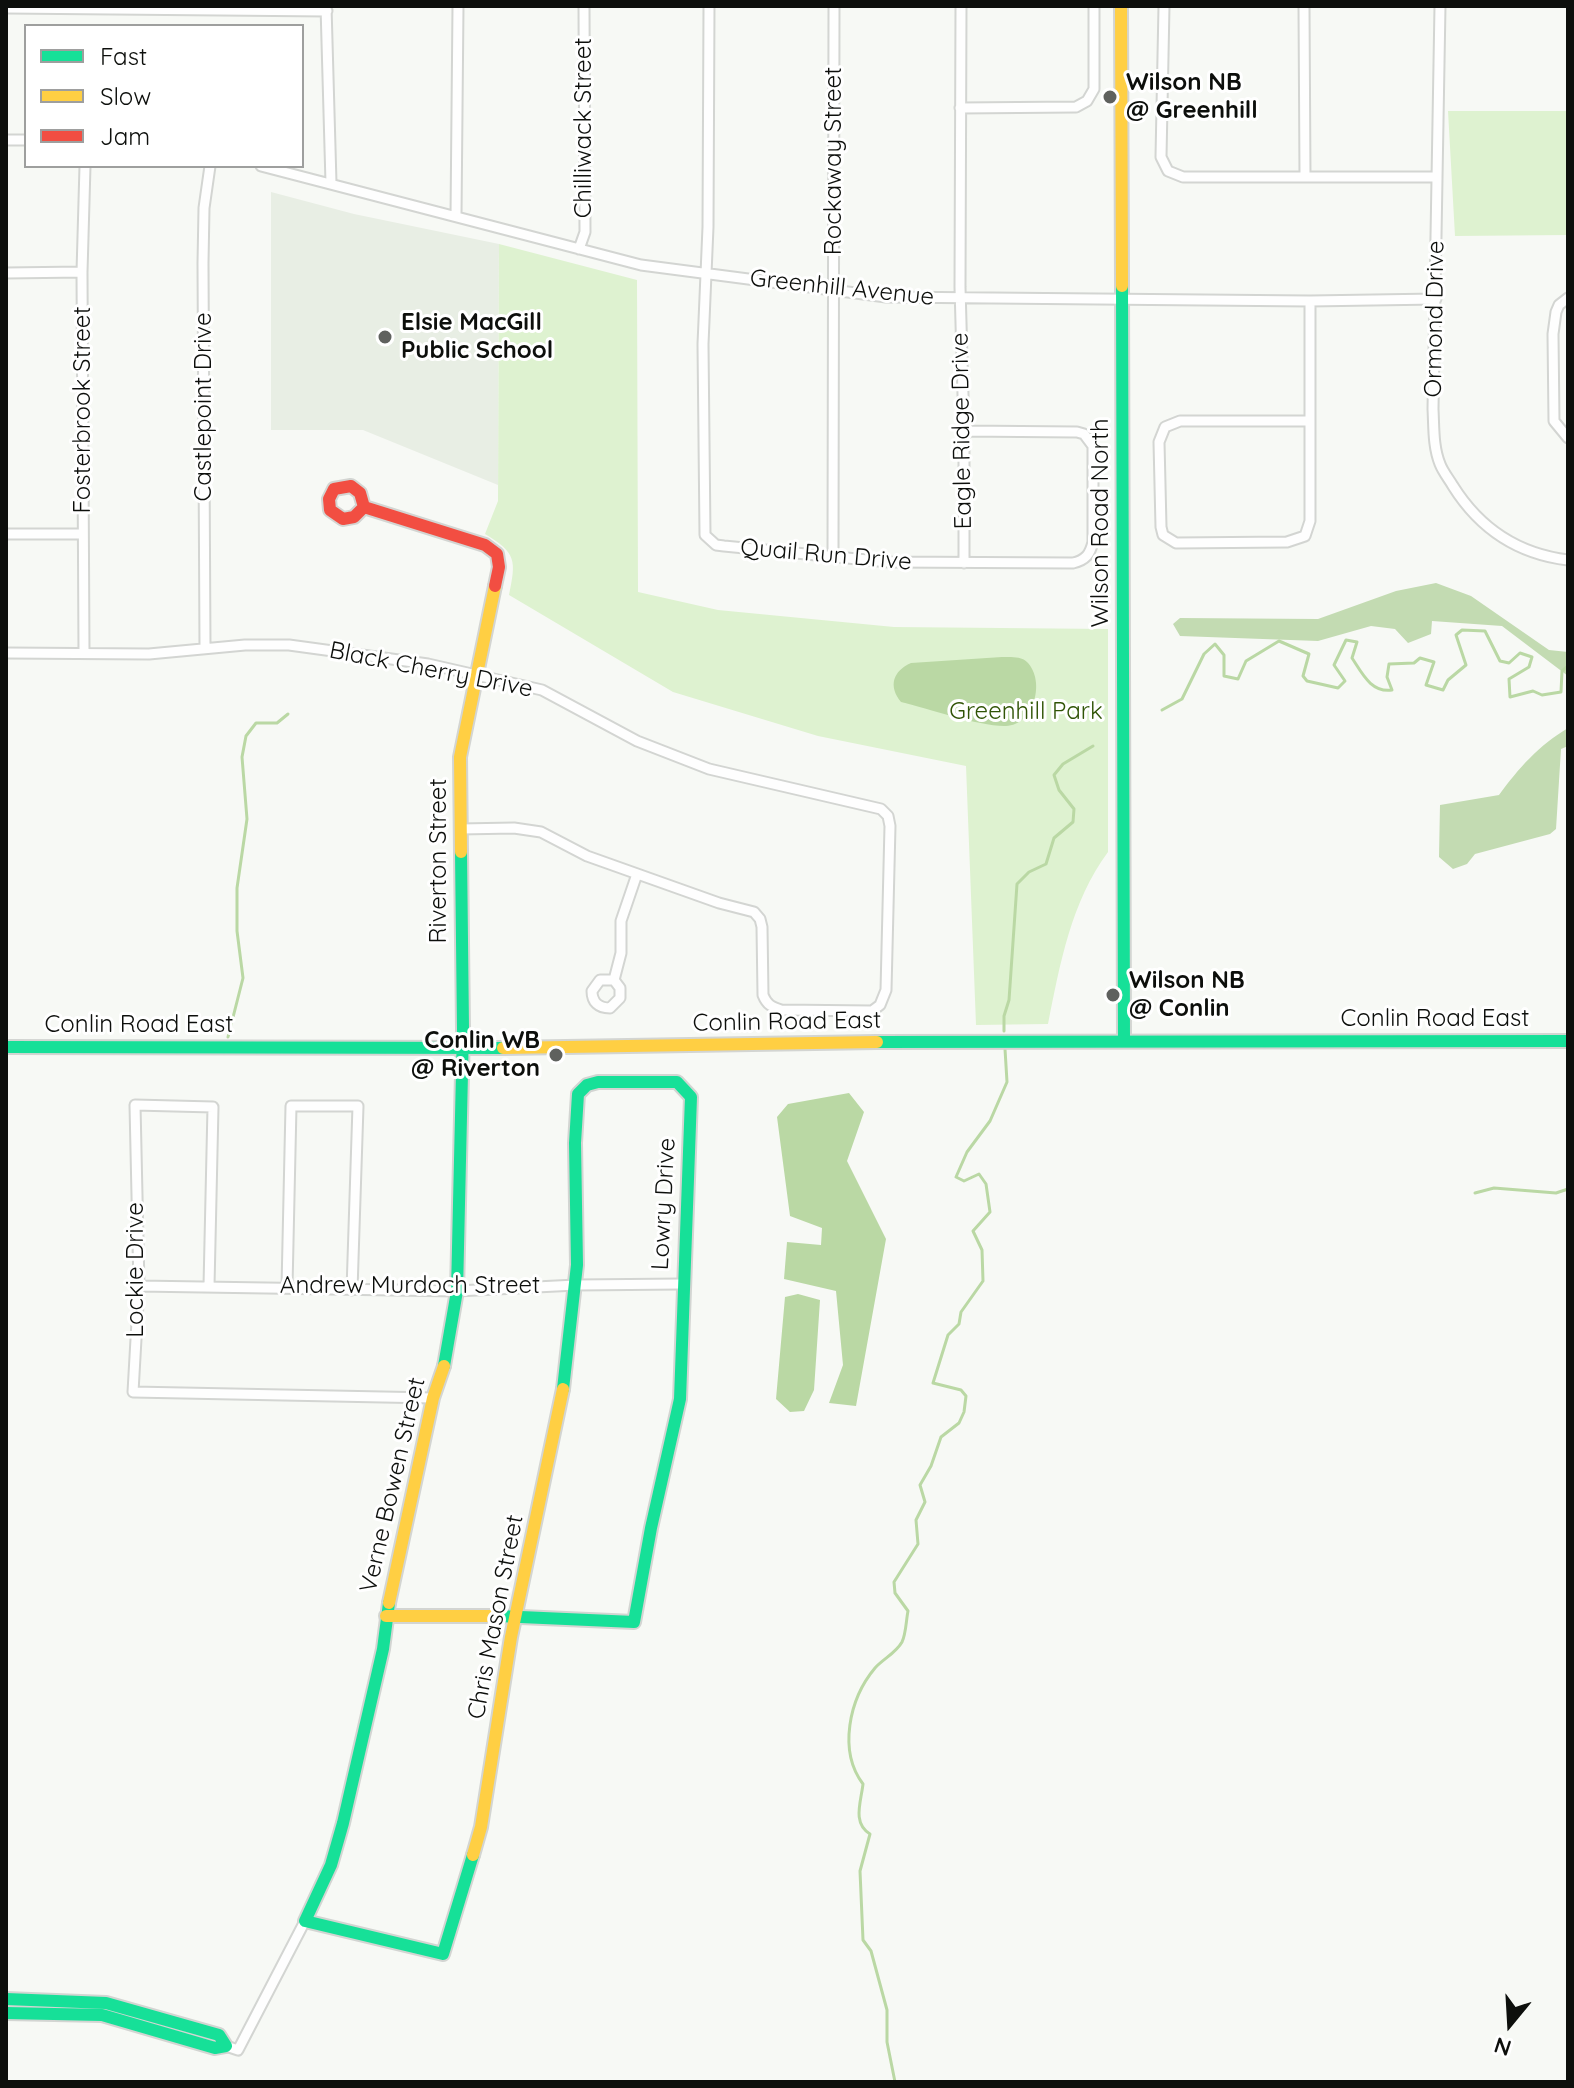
<!DOCTYPE html>
<style>
body{margin:0}
#map{position:relative;width:1574px;height:2088px;overflow:hidden;background:#f7f9f5;font-family:Quicksand,sans-serif}
canvas{display:block}
.frame{position:absolute;inset:0;border:8px solid #0d0f0c;pointer-events:none}
.legend{position:absolute;left:24px;top:24px;width:280px;height:144px;box-sizing:border-box;background:#fff;border:2px solid #9e9f9e;margin:0;padding:10px 14px;list-style:none;font-size:24px;color:#0d0f0c}
.legend li{display:flex;align-items:center;gap:16px;height:40px}
.legend b{width:40px;border:2px solid #9e9f9e}
.north{position:absolute;left:1470px;top:1984px;width:80px;height:80px;-webkit-text-stroke:6px #fff;paint-order:stroke;rotate:198deg;font-size:22px;font-weight:700;line-height:32px;text-align:center;color:#0d0f0c}
.north::after{content:'';display:block;margin:auto;width:28px;height:36px;background:#0d0f0c;clip-path:polygon(50% 0,100% 100%,50% 72%,0 100%)}
</style>
<div id="map">
<canvas width="1574" height="2088"></canvas>
<div class="frame"></div>
<ul class="legend">
<li><b style="height:10px;background:#16e098"></b>Fast</li>
<li><b style="height:10px;background:#ffcf43"></b>Slow</li>
<li><b style="height:10px;background:#f24e42"></b>Jam</li>
</ul>
<div class="north">N</div>
</div>
<script>
const ctx = document.querySelector('canvas').getContext('2d');
ctx.lineJoin = 'round';
function paint(path, color) { ctx.fillStyle = color; ctx.fill(path, 'evenodd'); }
function stroke(path, color, width, dash) { ctx.strokeStyle = color; ctx.lineWidth = width; ctx.lineCap = dash ? 'butt' : 'round'; ctx.setLineDash(dash || []); ctx.stroke(path); }
function write(font, color, halo, rows, align = 'center') {
  ctx.font = font + ' Quicksand,sans-serif'; ctx.lineWidth = 6; ctx.setLineDash([]); ctx.textBaseline = 'middle'; ctx.strokeStyle = halo; ctx.fillStyle = color; for (const [text, x, y, turn = 0] of rows) {
    ctx.save(); ctx.translate(x, y); ctx.rotate((+turn || 0) * Math.PI / 180); ctx.textAlign = isNaN(turn) ? turn : align; if (halo) ctx.strokeText(text, 0, 0); ctx.fillText(text, 0, 0); ctx.restore();
  }
}
paint(new Path2D(`
 M271,192L354,214L499,244L498,485L363,430H271Z`), '#e8eee4');
paint(new Path2D(`
 M1448,111H1568V235L1455,236Z
 M499,244L637,280L638,592L718,610L894,627L1108,629V852C1071,902 1060,964 1048,1024L976,1025L966,766L818,736L673,692L509,595C516,561 517,553 485,534L498,501Z`), '#def2d0');
paint(new Path2D(`
 M1436,583L1471,596L1549,650L1568,652V676L1502,626L1432,621L1431,634L1408,643L1395,629L1371,626L1318,641L1180,636L1173,624L1180,618L1318,619L1396,591Z
 M1568,728V746L1561,749L1556,829L1550,834L1475,854L1467,864L1453,869L1439,857L1440,805L1499,795C1519,768 1538,746 1568,728Z`), '#c3dbb2');
paint(new Path2D(`
 M1002,657C1010,657 1021,656 1027,662C1046,681 1034,725 1006,726C981,727 927,708 901,702C888,686 893,671 911,663Z
 M849,1093L864,1112L847,1161L886,1239L856,1406L829,1403L843,1365L836,1291L784,1279L787,1242L821,1245L822,1228L790,1216L777,1117L788,1104Z
 M798,1294L820,1300L814,1390L804,1411L790,1412L776,1399L785,1297Z`), '#bad8a4');
stroke(new Path2D(`
 M1162,710L1182,699L1204,654L1215,644L1224,655V676L1238,679L1246,661L1279,641L1309,654L1303,676L1307,681L1338,688L1345,681L1334,665L1346,640L1357,642L1352,658C1362,673 1371,693 1392,690L1387,677L1389,664L1414,663L1420,658L1434,662L1426,685L1443,690L1448,680L1466,665L1456,635L1462,630L1485,631L1500,661L1509,663L1520,653L1532,657L1529,667L1509,679L1510,697L1533,691L1542,695L1561,692L1562,671L1568,666
 M1004,1031V1016L1009,1000L1017,884L1029,872L1046,864L1054,838L1073,822L1074,809L1059,790L1054,775L1063,764L1093,746
 M228,1037L243,978L237,931V888L247,819L242,757L246,736L256,723H277L288,714
 M1475,1193L1494,1188L1556,1193L1568,1189
 M895,2082L887,2042V2010L871,1951L863,1940L860,1871L870,1834C852,1823 861,1802 863,1784C838,1751 849,1699 875,1668C883,1659 896,1653 902,1642C906,1634 906,1621 908,1611L895,1593L894,1582L918,1544L916,1520L925,1502L920,1485L931,1466L941,1437L959,1423L964,1412L966,1396L961,1390L933,1383L948,1335L959,1324L961,1312L983,1281L982,1250L973,1231L990,1212L986,1184L979,1174L964,1181L956,1177L967,1152L990,1121L1007,1082L1005,1049`), '#bad8a4', 3);
const street = new Path2D(`
 M326,6L331,183
 M709,6L708,227L703,344L705,535L716,545L724,546L888,562L1073,563C1086,560 1090,554 1093,542V446L1084,434L1077,432L964,431
 M961,6L960,287L964,431V563
 M1164,6L1161,157L1168,171L1183,177H1436
 M1304,6L1305,177
 M1440,6L1433,409C1434,427 1433,447 1440,464C1443,472 1449,479 1453,486C1480,529 1518,554 1568,560
 M6,8L327,11
 M960,108L1076,107L1087,101L1094,89V6
 M6,140H26
 M261,166L641,265L886,297L1310,301L1436,299
 M456,216L458,6
 M579,249L585,232L584,6
 M6,273L82,272
 M1568,298L1559,305L1556,312L1553,334L1554,421L1568,438
 M1309,421H1180L1165,427L1159,442L1161,527L1163,535L1176,543L1287,542L1305,536L1310,521V301
 M6,534H83
 M833,556L834,6
 M205,648L203,263L204,208L210,166
 M6,653L149,654L245,645H289L428,664L542,690L637,741L709,769L881,809L888,816L890,826L886,990L880,1005L872,1011L781,1010C772,1007 767,1005 763,995L762,927L760,919L754,912L719,903L587,856L541,832L514,828L460,829
 M84,653L82,272L85,166
 M614,980L620,988V998L610,1008C598,1008 592,1002 592,991L600,980H614L621,953V921L637,874
 M139,1286L457,1291L576,1285L682,1284
 M209,1286L213,1107L135,1105L139,1286L133,1392L433,1398
 M287,1287L291,1106H358L352,1290
 M226,2046L238,2050L305,1921`);
const fast = new Path2D(`
 M1122,286L1124,1040
 M877,1042L1568,1041
 M6,1047L503,1048
 M444,1366L457,1291L463,1029L461,852
 M389,1603L383,1649L343,1823L331,1865L305,1921L443,1954L473,1855
 M498,1616L634,1622L651,1528L680,1399L691,1097L677,1082H598L587,1085L578,1094L575,1143L577,1265L563,1389
 M6,1999L106,2003L219,2035L226,2046L215,2048L102,2015L6,2013`);
const slow = new Path2D(`
 M1121,6L1122,286
 M461,852L460,757L495,586
 M503,1048L877,1042
 M389,1603L433,1398L444,1366
 M386,1616H498
 M473,1855L481,1827L511,1637L563,1389`);
const jam = new Path2D(`
 M364,507L354,517L343,519L330,510L329,499L334,489L351,486L360,493L364,507L485,545L497,554L499,567L495,586`);
stroke(street, '#d3d5d2', 13);
stroke(fast, '#d3d5d2', 16);
stroke(slow, '#d3d5d2', 16);
stroke(jam, '#d3d5d2', 16);
stroke(street, '#fefefe', 9);
stroke(fast, '#16e098', 12);
stroke(slow, '#ffcf43', 12);
stroke(jam, '#f24e42', 12);
for (const [x, y, r, color] of [
 [1110,97,8,"#5f615e"],
 [385,337,8,"#5f615e"],
 [1113,995,8,"#5f615e"],
 [556,1055,8,"#5f615e"]
]) { const dot = new Path2D(); dot.arc(x, y, r, 0, 2 * Math.PI); ctx.fillStyle = color; ctx.fill(dot); stroke(dot, '#fff', 3); }
write('bold 24px', '#0d0f0c', '#fff', [
 ["Wilson NB",1126,83],
 ["@ Greenhill",1126,111],
 ["Elsie MacGill",401,323],
 ["Public School",401,351],
 ["Wilson NB",1129,981],
 ["@ Conlin",1129,1009],
 ["Conlin WB",540,1041,"right"],
 ["@ Riverton",540,1069,"right"]
], 'left');
write('24px', '#0d0f0c', '#fff', [
 ["Chilliwack Street",584,128,-90],
 ["Rockaway Street",834,161,-90],
 ["Greenhill Avenue",842,288,6],
 ["Ormond Drive",1435,319,-89],
 ["Castlepoint Drive",204,407,-90],
 ["Fosterbrook Street",83,410,-90],
 ["Eagle Ridge Drive",962,431,-91],
 ["Wilson Road North",1101,523,-90],
 ["Quail Run Drive",826,555,5],
 ["Black Cherry Drive",431,670,11],
 ["Riverton Street",439,861,-90],
 ["Conlin Road East",1435,1019],
 ["Conlin Road East",787,1022,-1],
 ["Conlin Road East",139,1025],
 ["Lowry Drive",664,1204,-87],
 ["Lockie Drive",136,1270,-90],
 ["Andrew Murdoch Street",410,1286],
 ["Verne Bowen Street",393,1485,-77],
 ["Chris Mason Street",496,1617,-79]
]);
write('24px', '#305406', '#fff', [
 ["Greenhill Park",1026,712]
]);
</script>
